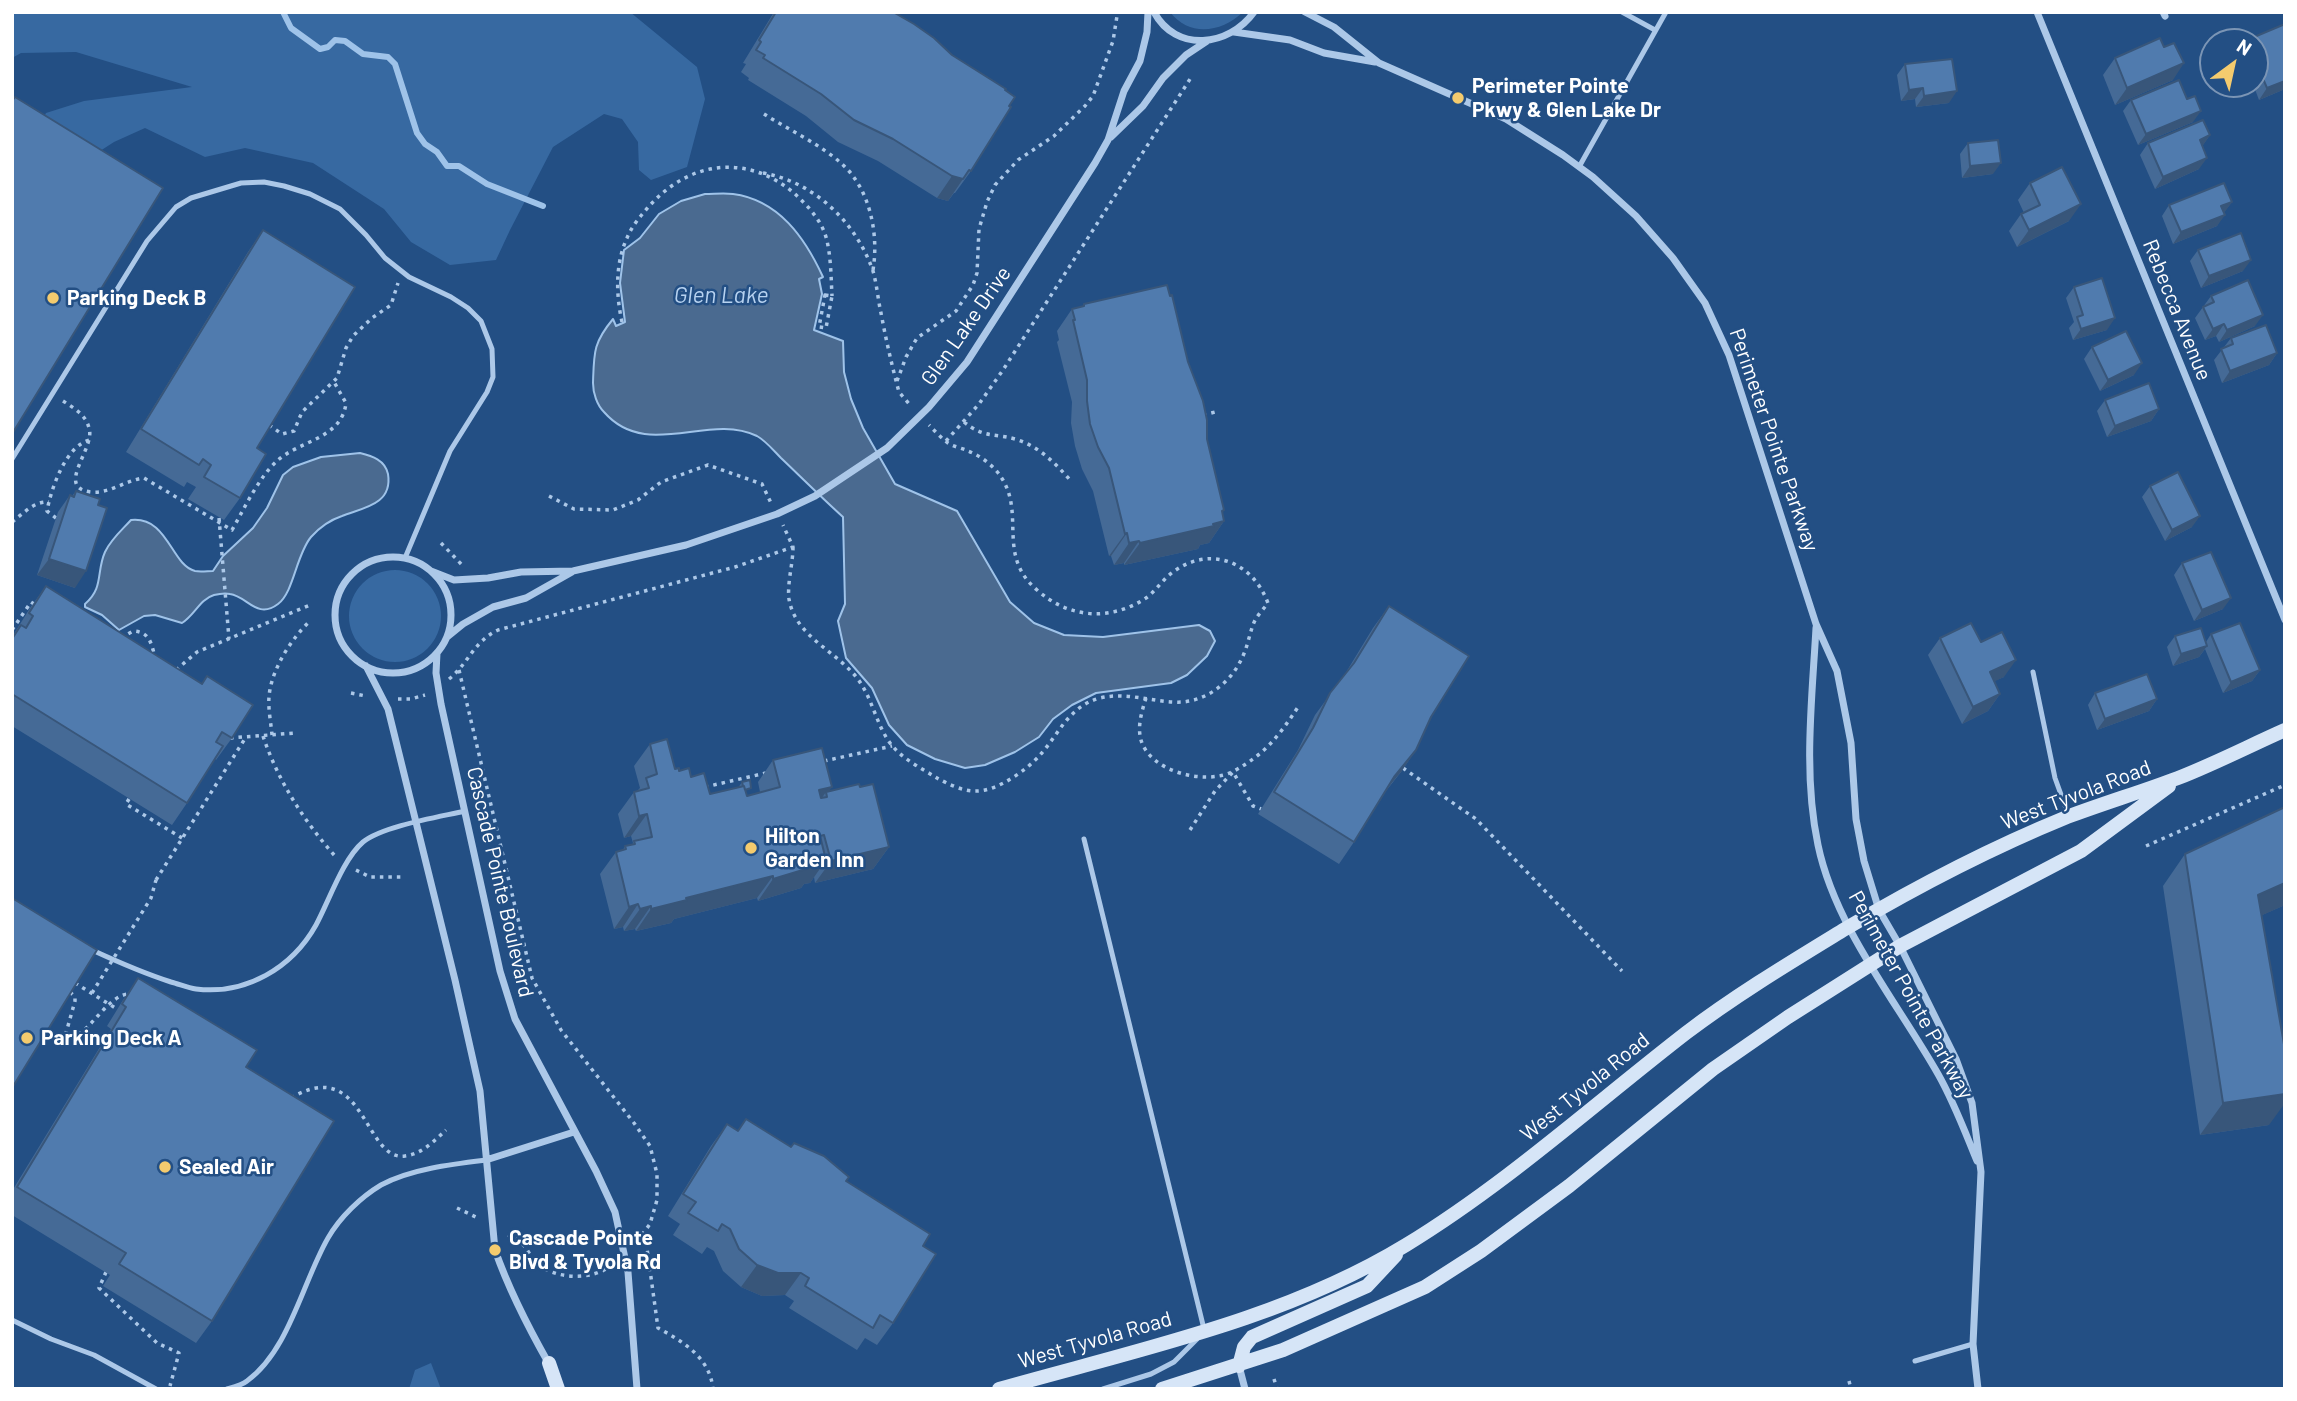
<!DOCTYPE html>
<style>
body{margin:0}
#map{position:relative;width:2297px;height:1401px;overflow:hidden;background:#234f84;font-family:Barlow,sans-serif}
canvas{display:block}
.frame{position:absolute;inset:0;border:14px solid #fff;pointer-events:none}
.north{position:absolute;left:2199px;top:28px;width:70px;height:70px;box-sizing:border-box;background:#234f84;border:2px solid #7b95b5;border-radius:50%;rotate:33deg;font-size:19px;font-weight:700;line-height:28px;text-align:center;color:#fff}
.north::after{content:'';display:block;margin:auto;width:24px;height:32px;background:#f4cb6e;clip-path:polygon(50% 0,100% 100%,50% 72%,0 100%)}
</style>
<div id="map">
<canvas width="2297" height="1401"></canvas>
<div class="frame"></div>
<div class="north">N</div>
</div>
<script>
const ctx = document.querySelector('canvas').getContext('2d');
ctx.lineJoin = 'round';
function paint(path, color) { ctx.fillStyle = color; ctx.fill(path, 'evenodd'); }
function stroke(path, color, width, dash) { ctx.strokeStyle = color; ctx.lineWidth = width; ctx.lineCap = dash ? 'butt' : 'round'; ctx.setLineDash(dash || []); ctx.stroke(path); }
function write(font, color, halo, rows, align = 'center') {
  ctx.font = font + ' Barlow,sans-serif'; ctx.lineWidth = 5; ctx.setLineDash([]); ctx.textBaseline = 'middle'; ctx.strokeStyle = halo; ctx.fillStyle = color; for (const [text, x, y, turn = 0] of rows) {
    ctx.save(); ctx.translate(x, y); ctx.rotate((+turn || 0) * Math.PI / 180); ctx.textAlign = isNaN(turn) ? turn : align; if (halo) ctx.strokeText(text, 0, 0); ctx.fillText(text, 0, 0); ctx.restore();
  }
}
paint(new Path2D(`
 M12,12H630L697,67L705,99L687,167L651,180L639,170L638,142L622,119L604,114L553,147L510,230L496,260L450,265L411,242L384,209L313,163L245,148L205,157L145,128L114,142L83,162L37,131L46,113L84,101L192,87L76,52L21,53L12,58Z
 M1170,12H1243C1222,32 1190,38 1170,12Z
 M349 616a46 46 0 1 1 92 0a46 46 0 1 1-92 0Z
 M431,1363L441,1389H409L415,1370Z`), '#3769a1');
const water = new Path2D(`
 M705,194C714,194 724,193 733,194C779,200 805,238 823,277L819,279L822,294L814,330L843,341L844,372L851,399L863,428L895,484L957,511L1010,602L1034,623L1064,635L1103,637L1199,625L1210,631L1215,641L1207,656L1187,675L1171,683L1096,693L1072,705L1053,719L1039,737L1015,752L985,765L965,768L935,759L907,745L889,725L872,688L846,658L838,621L845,604L843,517C822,498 802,478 781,458C774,451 766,441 757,436C708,412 647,461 604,412C597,405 593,393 593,383C594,353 593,343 613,319L616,326L625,322L620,283L624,250L640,238L659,214L681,201Z
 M360,453C372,456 385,460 388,474C393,505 362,508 342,516C330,520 319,528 311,537C296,555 294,592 278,604C257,620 247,596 230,594C226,593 218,594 214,595C200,599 194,616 182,623L155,615L144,616L119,630L102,615L85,607V604C104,588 96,572 105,552C111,539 122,530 131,520C168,516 171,565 195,571C200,572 208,571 213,571L223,556L253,528L267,508L283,475L293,467L321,457Z`);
paint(water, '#4a6a90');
stroke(water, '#9fc3e9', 2);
stroke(new Path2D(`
 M283,12L291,28L320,49L328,47L335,40L345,41L363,54L388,57L395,64L417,133L425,144L437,152L447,166H459L487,184L543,206`), '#9fc3e9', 6);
stroke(new Path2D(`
 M764,114C789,130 820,144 842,164C870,189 879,234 873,270
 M763,173C814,182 856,222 873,271C877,285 878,300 881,313C886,340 892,366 899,392L911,406
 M825,295L832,296L826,328L819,327Z
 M622,322C616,295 615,264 627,238C631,228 638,219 645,211C685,162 745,151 795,194C808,206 821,220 826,237C831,255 831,277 832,296
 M897,381L906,357L917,338L956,311L973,285L977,273L979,229L987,202L995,185L1018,160L1054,136L1085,106L1093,96L1113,41L1117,16
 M63,401C74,408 86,415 89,428C96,448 54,488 91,492C109,494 126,480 144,478L232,530C244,509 259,477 277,461C298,441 342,439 346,403L334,382
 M1203,415L1215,412
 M964,422C984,438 993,433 1015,439C1039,446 1055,463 1071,481
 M269,425L282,434L294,431L302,412L337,378L346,348L353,336L372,318L391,305L398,283
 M946,441L979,404L1003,370L1192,76
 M549,496L574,509L613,510L638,500L661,482L708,465L762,484L771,503
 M56,518L47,511C51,489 66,445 90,440
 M219,518L229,639
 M12,522C24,513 34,501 49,502
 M441,543L464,567
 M793,547C793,564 787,583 789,599C795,636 836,651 857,678C872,697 876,724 890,743C902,759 921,768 937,778C948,784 964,792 977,791C997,791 1027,770 1040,755C1059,734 1069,706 1100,698C1125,692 1149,701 1174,702C1202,704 1229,685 1241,660C1247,649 1249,636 1253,625C1256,616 1263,610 1268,603C1252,561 1210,545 1173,572C1163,579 1156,591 1146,598C1128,610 1106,616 1085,613C1066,610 1052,603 1037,590C996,555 1026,514 1001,477C994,466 981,456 968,451C962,448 954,447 948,443C941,438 935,431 929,425
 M12,630L31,602L37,606
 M121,638L133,631C150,632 151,643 155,657
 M176,670L197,652L310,605
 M459,670L532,978L561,1030L634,1123L650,1146L657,1174V1200L650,1224L636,1243
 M449,679C468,664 474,641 498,630L735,567L793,547L783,525
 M351,693L366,696
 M1146,698C1142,711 1137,726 1141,740C1150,772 1206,786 1234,771C1265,754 1279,736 1298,707
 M398,699H411L425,695
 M272,735C271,723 268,709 269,697C271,670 291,639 310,621
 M263,736C278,781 304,821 335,856
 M230,738L295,733
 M824,761L892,746
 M1403,768L1476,819L1622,971
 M705,787L766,773
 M129,799L126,804L182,838
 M1190,830L1215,791L1233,772L1253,806L1261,809
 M2146,846L2285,785
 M356,870L370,877H402
 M156,880L246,737
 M70,992L75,997V1001L66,1033L72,1038C92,1030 108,995 129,994
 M291,1098C365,1054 364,1162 405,1156C422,1154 434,1141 446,1130
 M457,1208L480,1219
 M645,1234L658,1328C684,1342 710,1358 713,1389
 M508,1235C513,1238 519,1240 522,1244C528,1249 530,1256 535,1262C555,1280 592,1281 612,1265
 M106,1272L99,1288L157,1343L179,1353L170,1386
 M1274,1379L1277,1389
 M1849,1381L1851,1389`), '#acc8e8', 3.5, [3.5, 5]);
stroke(new Path2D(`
 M1622,12L1655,30
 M1579,167L1666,12
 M12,459L147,241L176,207L191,198L241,183L264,182L284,186L310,194L340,209L366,235L385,258L409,277L451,297L468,308L481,321L492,349L493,377L487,392L450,451L405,558
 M2033,672L2055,778L2068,814
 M1084,839L1204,1329
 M92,950C118,962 143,973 171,982C179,984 188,988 196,989C246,995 292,968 316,925C329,901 343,859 363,842C383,826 439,817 465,811
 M12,1320L51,1339L94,1355L156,1389
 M1915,1361L1973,1344
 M227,1389C234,1387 242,1385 247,1381C289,1351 303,1281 328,1238C340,1217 361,1197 381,1185C410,1169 453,1164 486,1160
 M1103,1389L1151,1374L1174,1362L1197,1339`), '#acc8e8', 5);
stroke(new Path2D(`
 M1154,12C1176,53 1229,47 1254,12
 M1305,12L1334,27L1379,63L1506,119L1563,155L1593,177L1636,216L1673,258L1705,303L1729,355L1816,624L1837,671L1851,743L1856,819L1864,861L1879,910L1900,946L1956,1059L1972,1103L1981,1172L1973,1344L1978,1389
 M2037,12L2285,620
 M2163,12L2165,16
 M1234,32L1290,40L1324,53L1375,62
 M1111,137L1143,106L1163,78L1186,55L1207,41
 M335 615a58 58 0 1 1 116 0a58 58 0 1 1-116 0Z
 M431,571L454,580L488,578L521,572L573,571L686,545L777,514L815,496L887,448L929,407L967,362L1095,163L1108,140L1124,91L1140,61L1147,32L1148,12
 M1816,628C1812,700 1803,774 1818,845C1835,927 1897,1002 1938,1074C1954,1102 1965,1132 1977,1161
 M447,637L463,624L493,607L526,598L572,572
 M437,653L436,673L441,704L500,971L515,1019L596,1171L615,1212L628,1272L637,1389
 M366,666L388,709L455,980L480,1091L495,1250C509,1290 528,1327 549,1364
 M486,1160L574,1132
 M1239,1366L1245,1389`), '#acc8e8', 7);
stroke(new Path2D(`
 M549,1363L558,1389
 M1239,1366L1244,1347L1252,1337L1367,1286L1396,1255
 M999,1389C1136,1350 1283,1320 1406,1245C1506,1184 1593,1105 1686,1033C1736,995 1791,962 1845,929C1916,887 1991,848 2067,817C2104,803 2141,792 2178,778C2214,764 2249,746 2285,730
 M1162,1389L1283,1350L1425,1287L1481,1251L1569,1186L1713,1069L1788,1017L1900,946L2081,851L2169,786`), '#d6e5f7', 14);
stroke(new Path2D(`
 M75,983L117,1009
 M92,993L151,898L156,880`), '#acc8e8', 3.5, [3.5, 5]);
paint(new Path2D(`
 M774,12H893L971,171L955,193H954L948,201L937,198L878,161L838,142L806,116L748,80L749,78L741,72L746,64L743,63Z
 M2285,24V89L2259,100L2253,84H2255V42H2246L2247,40Z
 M2115,58L2173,80L2115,105L2103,75Z
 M1905,64L1949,103L1916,107L1915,99L1901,101L1897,75Z
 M2131,100L2193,122L2138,145L2123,111Z
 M2210,135L2202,146L2199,169L2155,189L2140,155L2148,143Z
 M1968,143L1993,174L1962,178L1960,154Z
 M2030,183L2069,221L2017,247L2009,231L2021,214L2024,213L2018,200Z
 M2232,202L2224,212L2217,226L2173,244L2162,216L2169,205Z
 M263,230L257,448L240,498L224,520L188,499L196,487L187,482L184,487L126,452L248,252Z
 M2198,250L2243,271L2201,288L2190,261Z
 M2074,287L2107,330L2073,340L2069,328L2074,322L2066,298Z
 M2211,296L2255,326L2219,342L2216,336L2205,340L2195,318Z
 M1084,304L1207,439L1224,510L1222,512L1224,521L1209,543L1200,545L1198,549L1124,565V563L1114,565L1111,556H1109L1093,491L1082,469L1075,446L1071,423L1072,402L1057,342L1059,340L1057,331L1072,309L1082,307Z
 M2231,338L2277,353L2269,365L2222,383L2214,360Z
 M2092,347L2134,375L2100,391L2084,359Z
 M2105,400L2159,409L2151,421L2107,437L2097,411Z
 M2150,486L2192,527L2165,541L2142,497Z
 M76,491L75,588L37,575L58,512L70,495L72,496Z
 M2182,563L2223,609L2194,621L2174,575Z
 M46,586L232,738L216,760L215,759L187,803L172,825L12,726V637L30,608Z
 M1389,606L1431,717L1416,750L1401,772L1386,791L1354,842L1339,864L1258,814L1298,750L1315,715L1345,674L1373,628Z
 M2211,634L2260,670L2252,681L2223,693L2205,649L2199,657L2173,666L2167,647L2175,636L2206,642Z
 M1940,638L1981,642L2004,677L1994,681L2000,694L1988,711L1962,724L1928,655Z
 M2095,693L2157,699L2149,711L2097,730L2088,705Z
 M650,744L675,769L691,777L710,794L738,788L742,782L747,794V796L760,792L758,782L773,760L829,792L860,787L889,847L873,869L815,883L814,877L810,883L804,884L801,888L758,901L757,898L674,919L671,923L636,931L635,929L624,931L623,927L614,929L600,874L616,852L623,850L625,846L632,845L633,843L631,836L624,838L618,814L634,792L637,791L640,788L634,766Z
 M2285,807V905L2262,915L2269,1125L2200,1135L2163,886L2185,854Z
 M138,978L246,1067L212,1321L196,1343L103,1286L110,1275L12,1215V1191L111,1029L107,1026L123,1000Z
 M746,1119L846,1181L923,1246L893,1323L877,1345L865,1338L857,1350L789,1308L794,1301L785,1295L762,1296L741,1287L723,1271L714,1251L707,1247L702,1254L673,1235L680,1224L668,1216L711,1146L727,1124L738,1131Z`), '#456a96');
paint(new Path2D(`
 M2184,63L2173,80L2115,105L2127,88Z
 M2285,81V89L2259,100L2267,88Z
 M1923,88L1915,99L1901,101L1909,90Z
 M1957,91L1949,103L1916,107L1924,96Z
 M2201,111L2193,122L2138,145L2146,134Z
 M2210,135L2202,147L2200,140Z
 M2207,158L2199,169L2155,189L2163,177Z
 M2001,163L1993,174L1962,178L1970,166Z
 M952,176L963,179L948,201L937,198Z
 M2232,202L2224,213L2221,206Z
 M2081,204L2069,221L2017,247L2029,230Z
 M2225,215L2217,226L2173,244L2181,232Z
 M2251,260L2243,271L2201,288L2209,276Z
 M2263,315L2255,326L2219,342L2227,330Z
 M2115,318L2107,330L2073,340L2081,329Z
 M2224,324L2216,336L2205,340L2213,329Z
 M2277,353L2269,365L2222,383L2230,371Z
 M2142,363L2134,375L2100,391L2108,380Z
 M2159,409L2151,421L2107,437L2115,426Z
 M1224,510L1215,523L1224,521L1209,543L1200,545L1198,549L1124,565L1140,543Z
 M2200,516L2192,527L2165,541L2172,530Z
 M1127,533L1111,556H1109L1125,534Z
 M1139,541L1124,563L1114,565L1129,543Z
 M49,559L86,571L75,588L37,575Z
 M2231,598L2223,609L2194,621L2202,610Z
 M2207,646L2199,657L2173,666L2181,654Z
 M2016,660L2004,677L1978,689L1990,672Z
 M2260,670L2252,681L2223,693L2231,682Z
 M2000,694L1988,711L1962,724L1973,707Z
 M2157,699L2149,711L2097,730L2105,719Z
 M1416,750L1401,772L1378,799L1394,777Z
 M832,787L827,794L826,792L814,809L819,790Z
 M647,814L631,836L624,838L639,816Z
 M889,847L873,869L815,883L831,861Z
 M826,860L810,883L804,884L801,888L758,901L773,879L816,863Z
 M773,876L757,898L674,919L671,923L636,931L651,909L686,898Z
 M2285,883V905L2236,927L2258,895Z
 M638,904L623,927L614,929L629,907Z
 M651,906L635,929L624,931L640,909Z
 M2285,1094V1103L2269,1125L2200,1135L2223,1103Z
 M757,1265L801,1273L785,1295L762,1296L741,1287Z`), '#38567a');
const building = new Path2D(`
 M776,12H893L914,24L934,38L952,55L1006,89L1005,90L1015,97L1009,106L1011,107L971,171L969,170L963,179L952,176L893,139L854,120L821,94L763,58L765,55L756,50L761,42L759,40Z
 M2285,24V81L2267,88L2255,60V42H2247V40Z
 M2160,38L2164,47L2174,43L2184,63L2127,88L2115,58Z
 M1952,59L1957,91L1924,96L1923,88L1909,90L1905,64Z
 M2179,80L2187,99L2195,96L2201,111L2146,134L2131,100Z
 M15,97L163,188L12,434V101Z
 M2203,120L2210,135L2200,140L2207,158L2163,177L2148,143Z
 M1998,140L2001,163L1970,166L1968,143Z
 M2062,167L2081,204L2029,230L2021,214L2040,205L2030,183Z
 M2224,183L2232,202L2221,206L2225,215L2181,232L2169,205Z
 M263,230L355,287L257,448L266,454L240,498L204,477L211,465L203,459L199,465L141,429Z
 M2241,233L2251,260L2209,276L2198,250Z
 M2102,278L2115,318L2081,329L2077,317L2083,315L2074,287Z
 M2248,280L2263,315L2227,330L2224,324L2213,329L2203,307L2214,302L2211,296Z
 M1167,285L1170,296L1172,295L1188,362L1203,401L1207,420V439L1224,510L1222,511L1224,521L1213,524L1214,526L1140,543L1139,541L1129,543L1127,533L1125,534L1109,468L1098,447L1090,424L1087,401V380L1073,320H1075L1072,309L1084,306V304Z
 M2266,325L2277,353L2230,371L2221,349L2233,344L2231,338Z
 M2126,331L2142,363L2108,380L2092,347Z
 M2149,383L2159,409L2115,426L2105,400Z
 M2178,472L2200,516L2172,530L2150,486Z
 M76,491L100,499L98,505L107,508L86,571L49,559L70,495L74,497Z
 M2211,552L2231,598L2202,610L2182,563Z
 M46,586L202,684L207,676L253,705L232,738L222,732L216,742L223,746L187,803L12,694V639L21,625L26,628L33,616L29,613Z
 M1389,606L1469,656L1431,717L1416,750L1394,777L1354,842L1274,792L1313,728L1330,693L1354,663Z
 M1971,623L1981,642L2002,632L2016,660L1990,672L2000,694L1973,707L1940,638Z
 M2240,623L2260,670L2231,682L2211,634Z
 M2201,628L2207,646L2181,654L2175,636Z
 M2147,674L2157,699L2105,719L2095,693Z
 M667,739L675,769L679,768V771L689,768L691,777L704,773L710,794L744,786L747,796L780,787L773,760L822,748L832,787L819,790L821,798L827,797L826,792L859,784L860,787L873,784L889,847L831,861L824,835L820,836L826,860L816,863V866L773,879V876L686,898L687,900L651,909V906L640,909L638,904L629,907L616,852L626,849L625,846L635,844L634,841L652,837L647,814L639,816L634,792L649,788L646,778L657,774L650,744Z
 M750,780L751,788L745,790L744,786H743L742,782Z
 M2285,807V883L2258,895L2285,1050V1094L2223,1103L2185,854Z
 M12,898L97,950L12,1088Z
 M138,978L257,1050L246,1067L334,1121L212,1321L119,1264L126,1253L17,1187L126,1007L122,1004Z
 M746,1119L791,1147L794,1143L824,1156L849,1177L846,1181L930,1234L923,1246L936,1254L893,1323L880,1315L873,1328L805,1286L809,1278L801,1273H778L757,1265L739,1249L730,1229L722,1224L718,1231L688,1213L696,1202L683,1194L727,1124L738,1131Z`);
paint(building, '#507bae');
stroke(building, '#38567a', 2);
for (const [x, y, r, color] of [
 [1458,98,7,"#f4cb6e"],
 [53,298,7,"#f4cb6e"],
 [751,848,7,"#f4cb6e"],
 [27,1038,7,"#f4cb6e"],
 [165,1167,7,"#f4cb6e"],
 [495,1250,7,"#f4cb6e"]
]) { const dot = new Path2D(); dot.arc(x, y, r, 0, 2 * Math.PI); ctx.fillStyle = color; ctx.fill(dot); stroke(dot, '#234f84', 2.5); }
write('bold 21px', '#fff', '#234f84', [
 ["Perimeter Pointe",1472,86],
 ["Pkwy & Glen Lake Dr",1472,110],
 ["Parking Deck B",67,298],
 ["Hilton",765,836],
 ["Garden Inn",765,860],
 ["Parking Deck A",41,1038],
 ["Sealed Air",179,1167],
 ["Cascade Pointe",509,1238],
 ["Blvd & Tyvola Rd",509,1262]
], 'left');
write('21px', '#fff', '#234f84', [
 ["Rebecca Avenue",2177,310,68],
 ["Glen Lake Drive",966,326,-55],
 ["Perimeter Pointe Parkway",1774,440,71],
 ["West Tyvola Road",2076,795,-21],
 ["Cascade Pointe Boulevard",500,882,77],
 ["Perimeter Pointe Parkway",1911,995,61],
 ["West Tyvola Road",1585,1087,-39],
 ["West Tyvola Road",1095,1340,-16]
]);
write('italic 23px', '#b7d2f0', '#234f84', [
 ["Glen Lake",721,295]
]);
</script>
